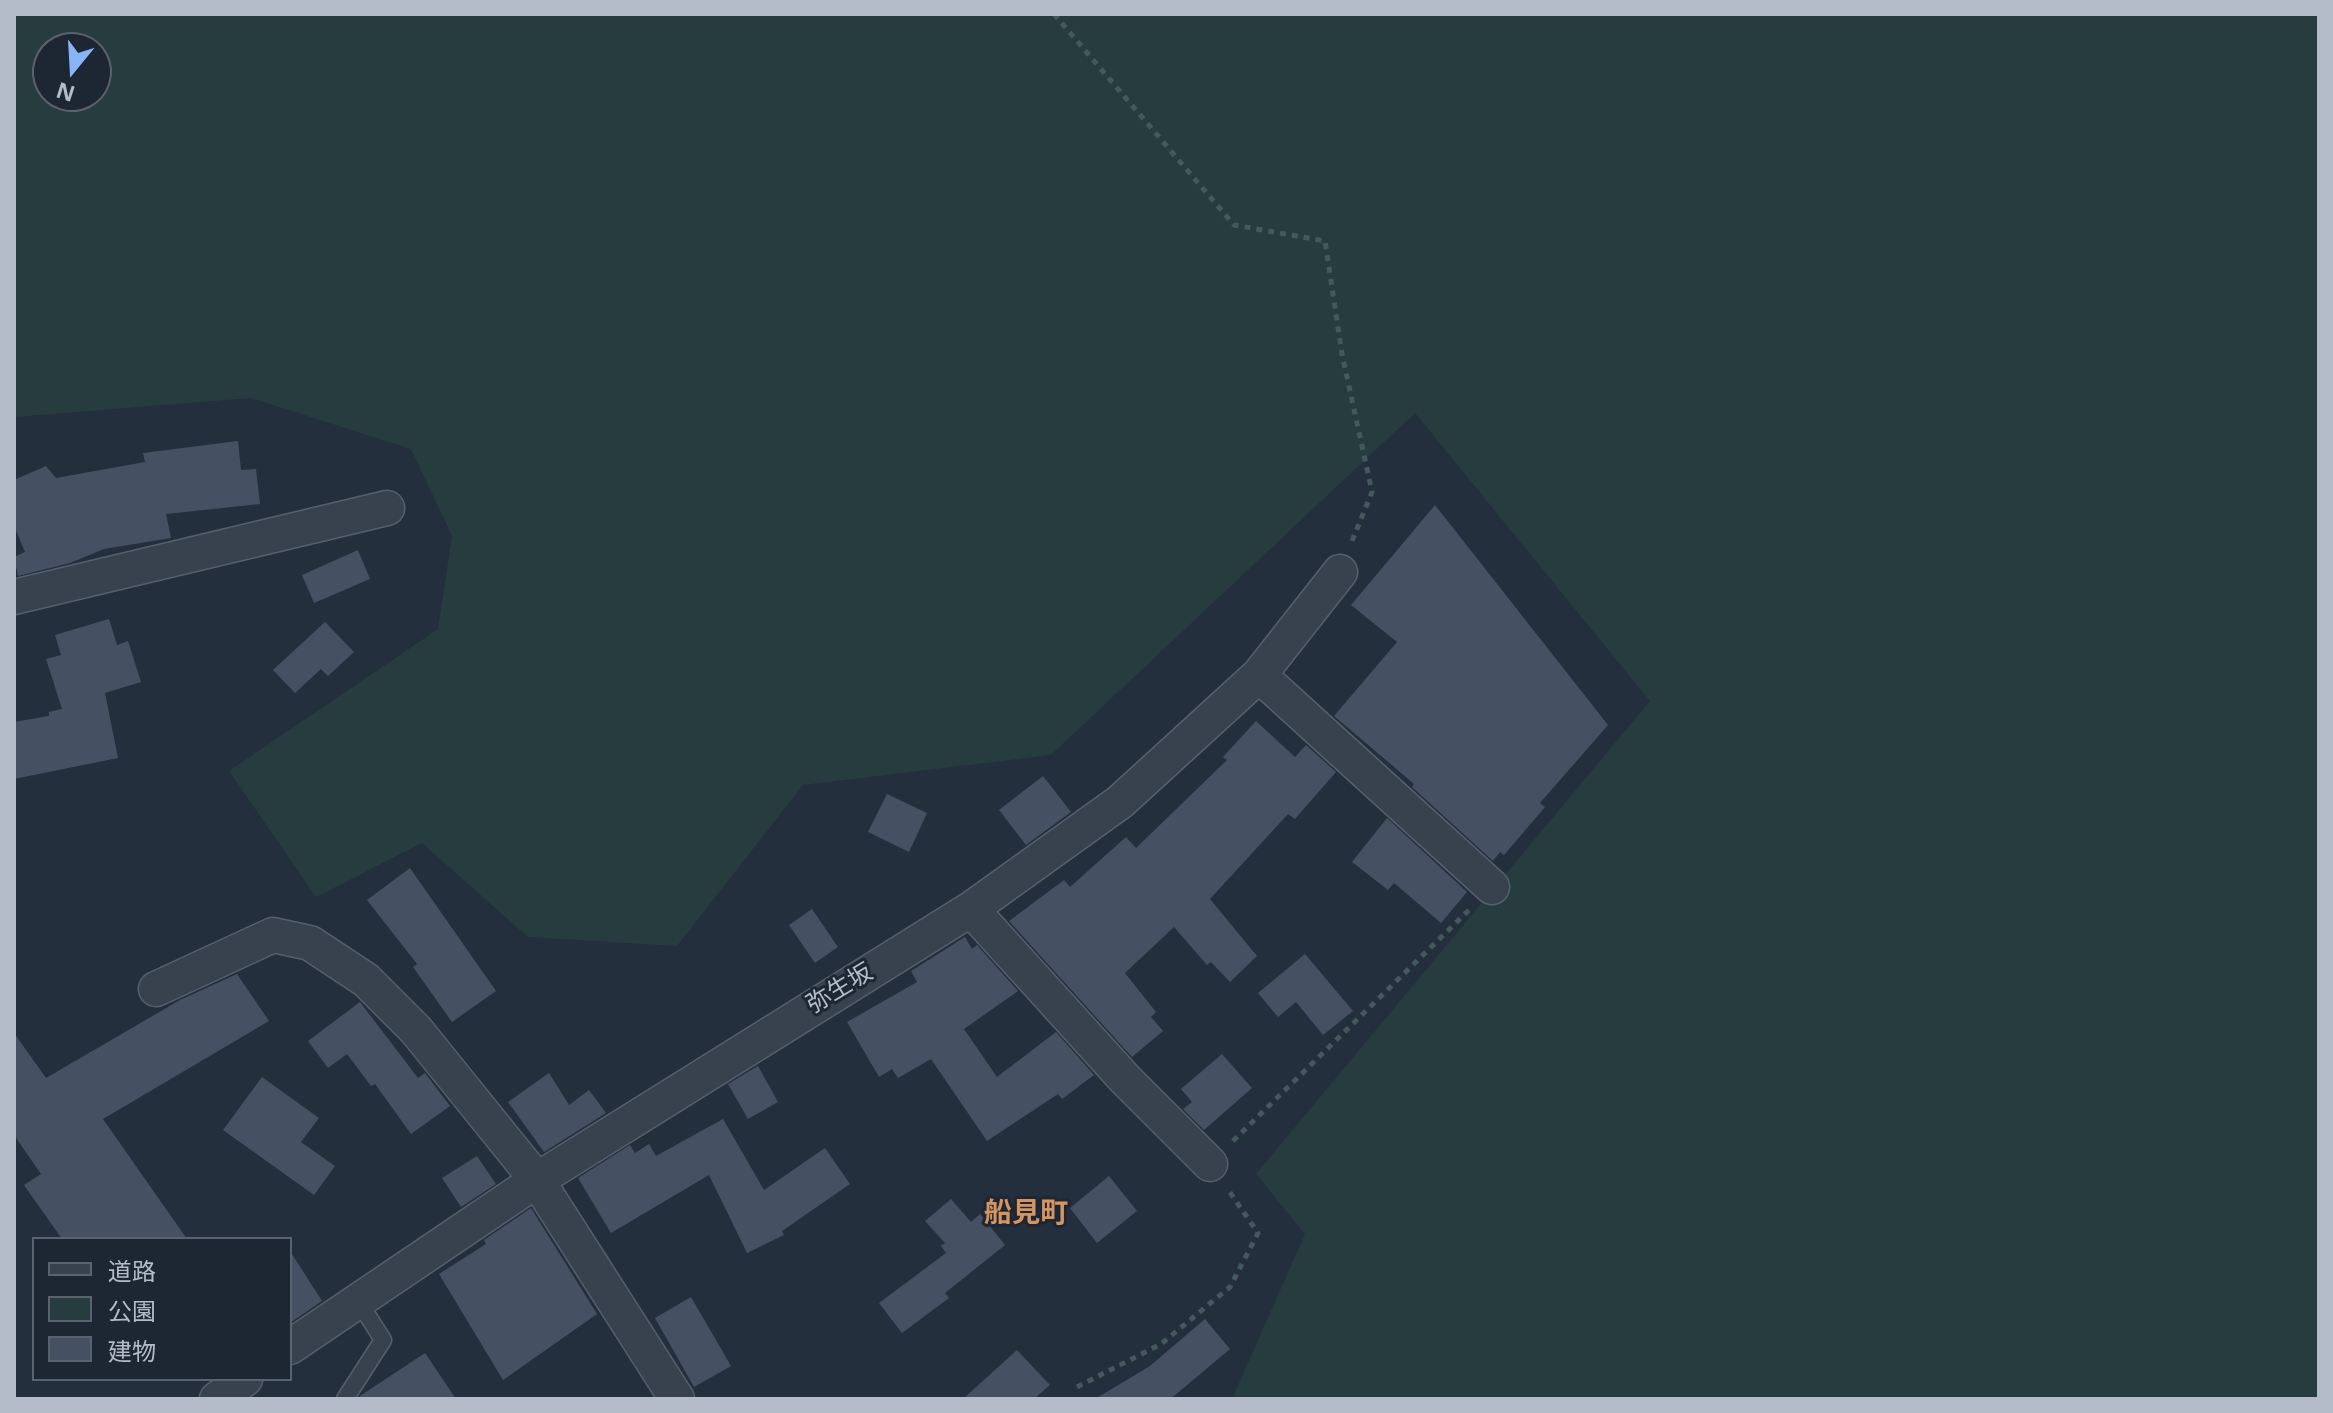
<!DOCTYPE html>
<meta charset="utf-8">
<style>
body{margin:0}
#map{position:relative;width:2333px;height:1413px;overflow:hidden;background:#242f3e;font-family:"Open Sans","Noto Sans JP",sans-serif}
canvas{display:block}
.frame{position:absolute;inset:0;border:16px solid #b4bcc9;pointer-events:none}
.legend{position:absolute;left:32px;top:1237px;width:260px;height:144px;box-sizing:border-box;background:#1d2633;border:2px solid #59626f;margin:0;padding:10px 14px;list-style:none;font-size:24px;color:#b4bcc9}
.legend li{display:flex;align-items:center;gap:16px;height:40px}
.legend b{width:40px;border:2px solid #59626f}
.north{position:absolute;left:32px;top:32px;width:80px;height:80px;box-sizing:border-box;background:#1d2633;border:2px solid #59626f;border-radius:50%;rotate:198deg;font-size:22px;font-weight:700;line-height:32px;text-align:center;color:#b4bcc9}
.north::after{content:'';display:block;margin:auto;width:28px;height:36px;background:#8ab4f8;clip-path:polygon(50% 0,100% 100%,50% 72%,0 100%)}
</style>
<div id="map">
<canvas width="2333" height="1413"></canvas>
<div class="frame"></div>
<ul class="legend">
<li><b style="height:10px;background:#38414e"></b>道路</li>
<li><b style="height:22px;background:#263c3f"></b>公園</li>
<li><b style="height:22px;background:#455162"></b>建物</li>
</ul>
<div class="north">N</div>
</div>
<script>
const ctx = document.querySelector('canvas').getContext('2d');
ctx.lineJoin = 'round';
function paint(path, color) { ctx.fillStyle = color; ctx.fill(path, 'evenodd'); }
function stroke(path, color, width, dash) { ctx.strokeStyle = color; ctx.lineWidth = width; ctx.lineCap = dash ? 'butt' : 'round'; ctx.setLineDash(dash || []); ctx.stroke(path); }
function write(font, color, halo, rows, align = 'center') {
  ctx.font = font + ' "Open Sans","Noto Sans JP",sans-serif'; ctx.lineWidth = 6; ctx.setLineDash([]); ctx.textBaseline = 'middle'; ctx.strokeStyle = halo; ctx.fillStyle = color; for (const [text, x, y, turn = 0] of rows) {
    ctx.save(); ctx.translate(x, y); ctx.rotate((+turn || 0) * Math.PI / 180); ctx.textAlign = isNaN(turn) ? turn : align; if (halo) ctx.strokeText(text, 0, 0); ctx.fillText(text, 0, 0); ctx.restore();
  }
}
paint(new Path2D(`
 M14,14H2319V1399H1232L1305,1234L1256,1174L1650,701L1415,413L1051,755L803,785L677,946L528,937L422,843L316,897L229,771L438,629L452,536L411,449L251,398L14,417ZM48,48H96V96H48Z`), '#263c3f');
paint(new Path2D(`
 M238,441L241,470L256,469L260,504L166,514L171,538L104,549L70,563L18,576L14,557L25,552L14,526V480L46,466L56,478L145,462L143,453Z
 M1435,505L1608,725L1540,803L1545,807L1504,855L1500,852L1493,861L1412,787L1414,784L1334,716L1397,642L1351,605Z
 M358,550L370,579L314,603L302,575Z
 M109,619L117,645L128,641L141,682L105,693L118,758L14,779V722L49,716V712L62,709L46,659L61,655L55,635Z
 M325,622L354,652L328,676L321,669L295,693L273,670Z
 M1256,721L1295,757L1306,745L1336,772L1295,819L1288,814L1210,899L1257,956L1230,982L1211,962L1207,965L1174,927L1125,973L1156,1012L1151,1017L1163,1031L1132,1057L1009,921L1064,880L1070,887L1126,837L1136,848L1227,760L1223,757Z
 M1043,776L1071,812L1026,845L999,810Z
 M887,794L927,813L909,852L868,832Z
 M1387,818L1467,892L1441,923L1394,883L1388,890L1352,862Z
 M410,868L496,991L452,1022L413,967L417,964L367,900Z
 M812,909L838,947L815,963L789,925Z
 M965,937L972,949L977,945L1018,991L964,1029L997,1077L1056,1032L1094,1075L1062,1099L1058,1094L987,1141L931,1059L898,1078L892,1069L879,1077L847,1022L917,982L911,971Z
 M1305,954L1353,1011L1323,1035L1296,1002L1278,1017L1258,993Z
 M237,974L269,1021L103,1119L187,1239H62L24,1185L41,1174L14,1135V1033L46,1078L180,1000Z
 M360,1002L418,1078L425,1073L450,1106L411,1134L375,1084L371,1086L347,1054L328,1068L308,1041Z
 M1222,1054L1252,1088L1204,1130L1183,1109L1192,1102L1181,1089Z
 M758,1066L778,1102L748,1119L728,1084Z
 M549,1073L569,1105L589,1090L606,1113L544,1152L508,1102Z
 M262,1077L319,1118L301,1142L335,1166L314,1195L223,1130Z
 M723,1119L764,1190L825,1148L850,1184L782,1231L784,1235L747,1253L709,1175L611,1233L578,1178L630,1145L635,1153L649,1144L656,1156Z
 M477,1156L496,1184L461,1207L442,1178Z
 M1109,1176L1137,1211L1097,1243L1070,1208Z
 M951,1199L971,1222L980,1214L1005,1245L945,1293L949,1298L902,1333L879,1303L946,1253L941,1246L945,1243L925,1221Z
 M531,1208L597,1314L503,1380L439,1274L486,1244L484,1240Z
 M290,1251L322,1301L290,1323Z
 M691,1297L731,1366L694,1387L655,1318Z
 M1205,1319L1230,1349L1174,1396L1168,1399H1095L1150,1366Z
 M1017,1350L1050,1385L1034,1399H963Z
 M425,1353L456,1399H358L360,1396Z`), '#455162');
const lane = new Path2D(`
 M345,1399L383,1340L357,1299`);
const street = new Path2D(`
 M14,597L387,508
 M1259,675L1492,887
 M971,909L1125,1079L1210,1164
 M156,989L273,935L310,943L366,980L416,1030L537,1180L677,1399
 M290,1347L537,1180L971,909L1120,802L1259,675L1340,572
 M217,1399L245,1379`);
stroke(lane, '#565f6c', 19);
stroke(street, '#565f6c', 37);
stroke(new Path2D(`
 M1054,14L1234,225L1325,241L1342,354L1372,492L1352,541
 M1233,1141L1469,910
 M1077,1387L1161,1344L1230,1287L1258,1233L1229,1191`), '#44595c', 5, [6, 6]);
stroke(lane, '#38414e', 16);
stroke(street, '#38414e', 34);
write('24px', '#b4bcc9', '#1d2633', [
 ["弥生坂",840,989,-31]
]);
write('bold 28px', '#d59563', '#1d2633', [
 ["船見町",1026,1214]
]);
</script>
